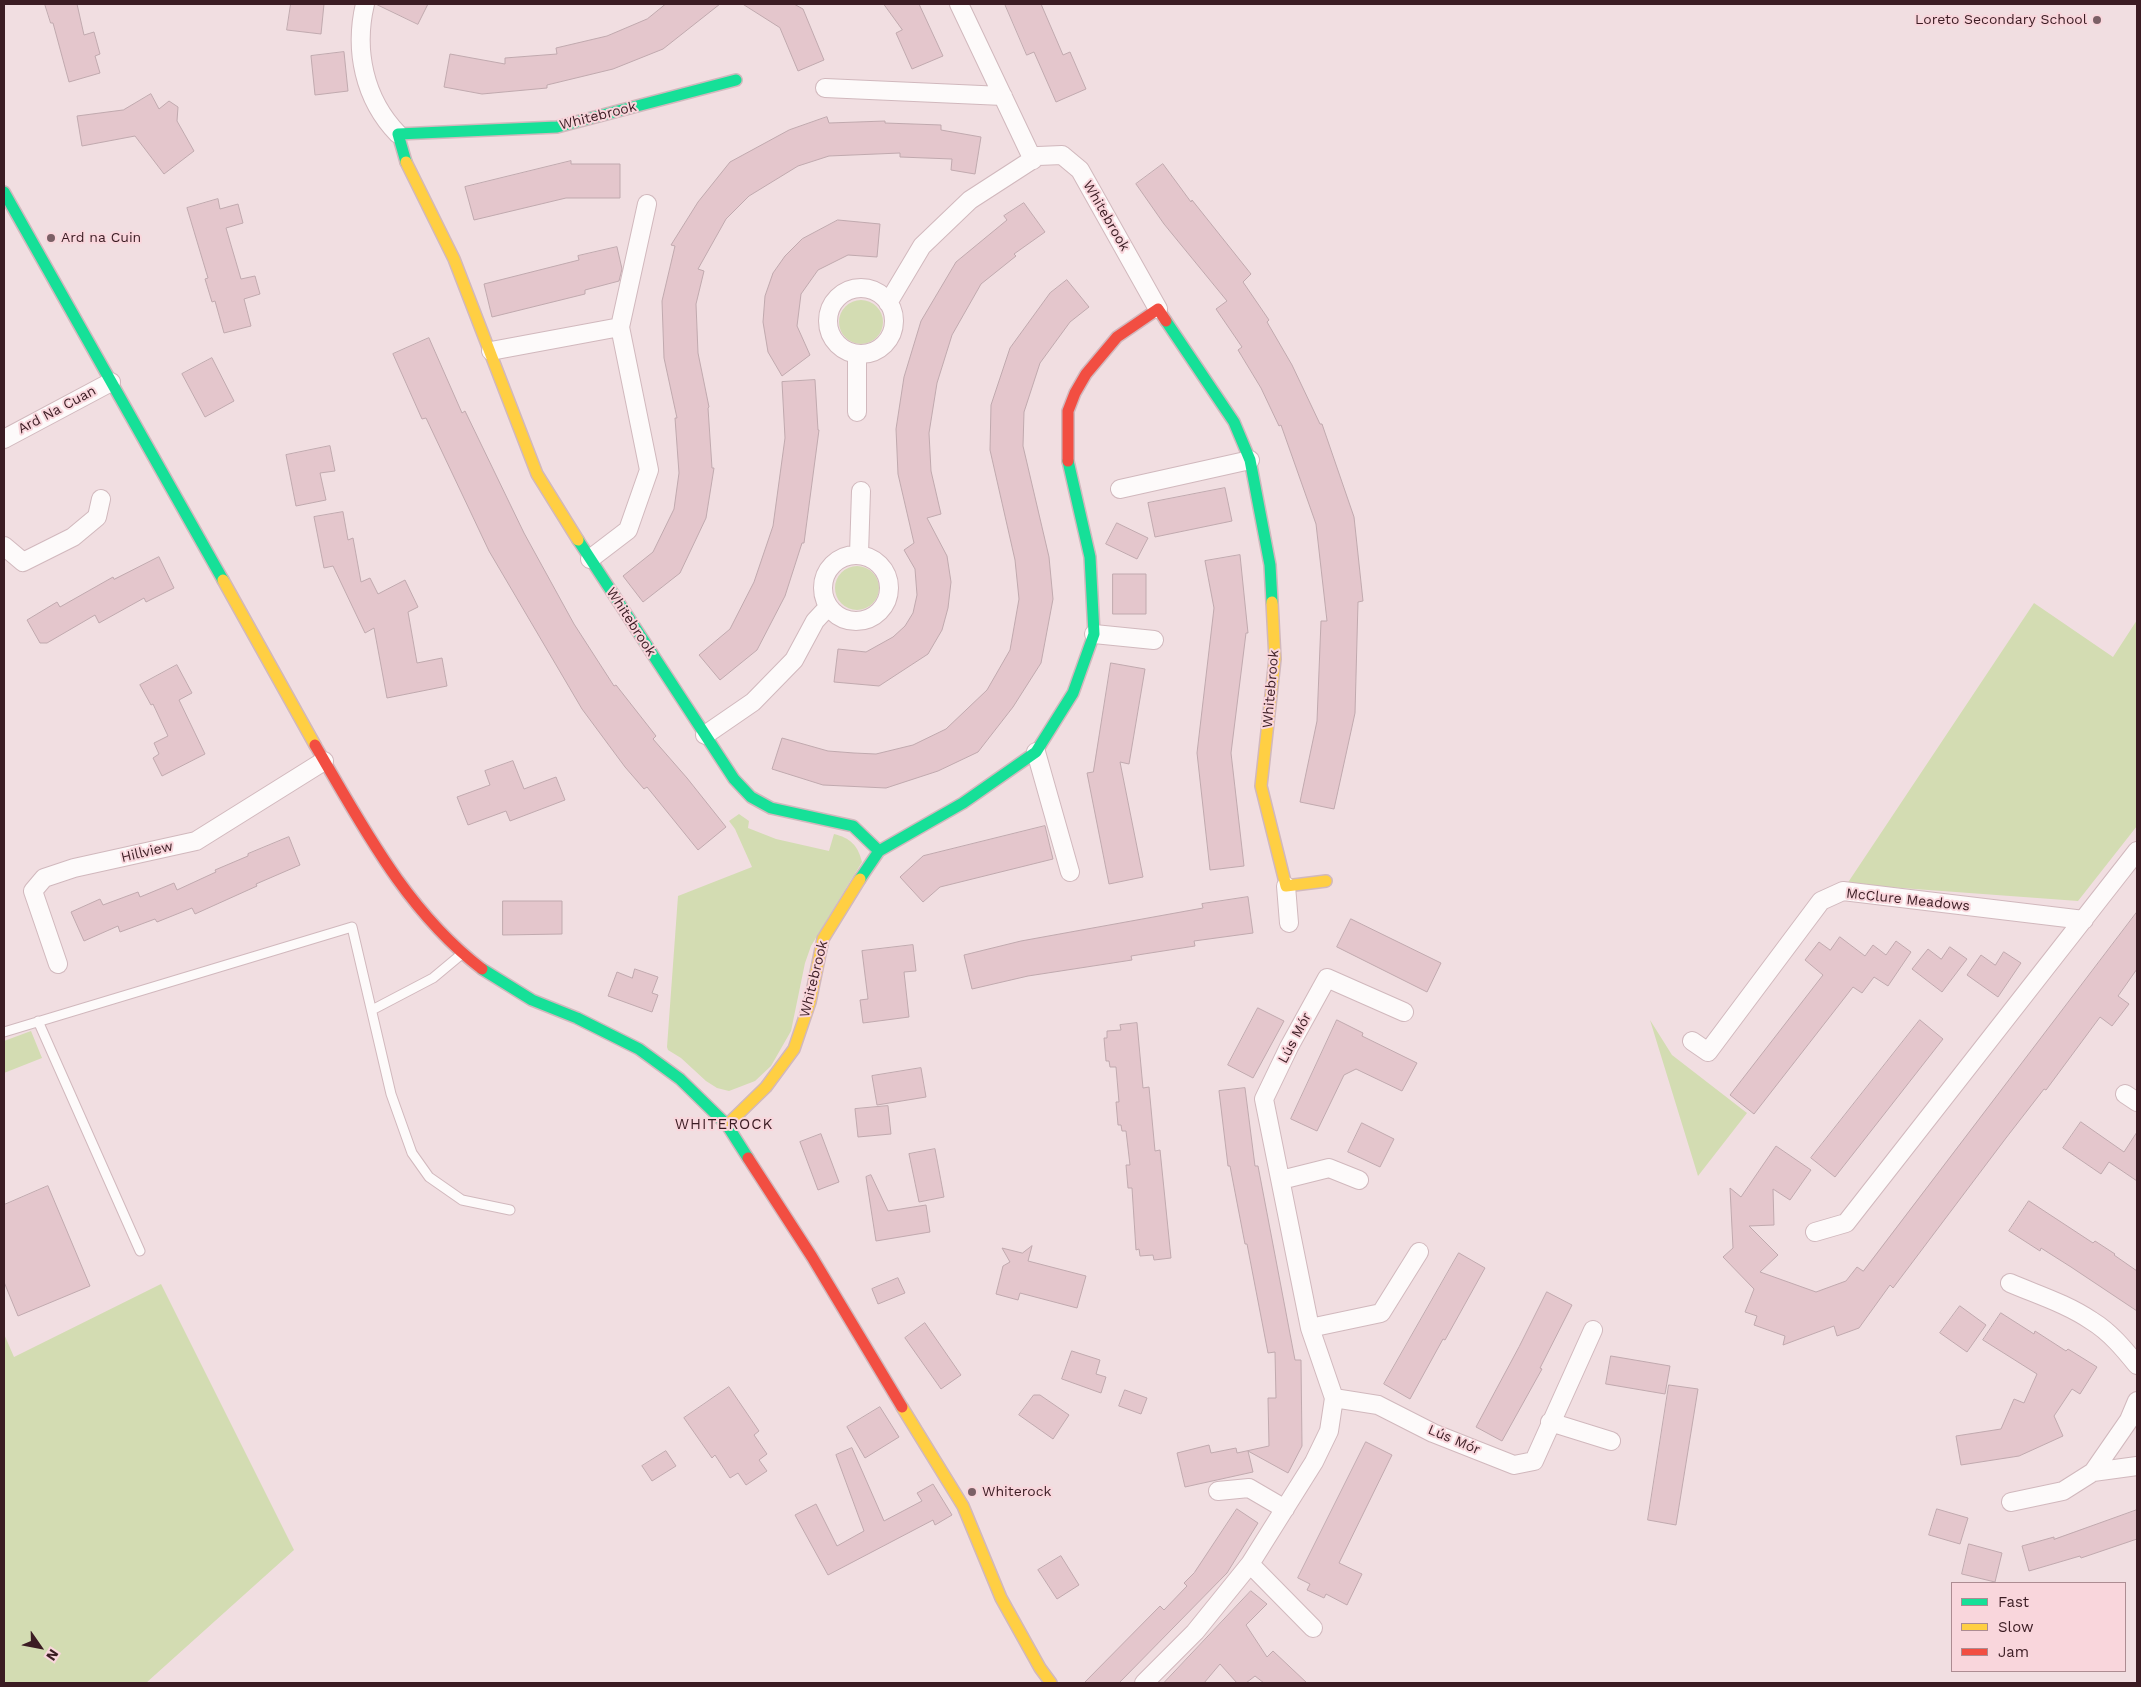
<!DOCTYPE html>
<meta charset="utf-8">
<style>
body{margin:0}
#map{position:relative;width:2141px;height:1687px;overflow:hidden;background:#f1dee1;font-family:"Work Sans",sans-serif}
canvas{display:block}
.frame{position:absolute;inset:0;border:5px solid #3b1c23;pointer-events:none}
.legend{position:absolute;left:1951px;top:1582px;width:175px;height:90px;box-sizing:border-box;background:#f9d6dc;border:1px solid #ad8c92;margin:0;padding:6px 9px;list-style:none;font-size:15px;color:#3b1c23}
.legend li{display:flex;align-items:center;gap:10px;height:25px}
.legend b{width:25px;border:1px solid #ad8c92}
.north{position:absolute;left:15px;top:1622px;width:50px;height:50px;-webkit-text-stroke:4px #f9d6dc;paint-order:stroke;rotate:123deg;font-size:14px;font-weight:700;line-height:20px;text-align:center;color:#3b1c23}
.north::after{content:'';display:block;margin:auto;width:18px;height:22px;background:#3b1c23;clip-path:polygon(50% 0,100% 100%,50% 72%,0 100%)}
</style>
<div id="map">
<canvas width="2141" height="1687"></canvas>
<div class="frame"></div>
<ul class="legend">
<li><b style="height:6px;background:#16e098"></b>Fast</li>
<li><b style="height:6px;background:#ffcf43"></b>Slow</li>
<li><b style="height:6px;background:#f24e42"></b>Jam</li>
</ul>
<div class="north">N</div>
</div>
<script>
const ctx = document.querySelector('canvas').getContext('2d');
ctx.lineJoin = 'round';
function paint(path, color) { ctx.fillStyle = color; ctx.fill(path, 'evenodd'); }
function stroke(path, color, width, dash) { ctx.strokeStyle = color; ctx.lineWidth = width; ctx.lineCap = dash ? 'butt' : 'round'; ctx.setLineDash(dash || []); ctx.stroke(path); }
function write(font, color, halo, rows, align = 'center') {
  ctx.font = font + ' "Work Sans",sans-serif'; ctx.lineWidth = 4; ctx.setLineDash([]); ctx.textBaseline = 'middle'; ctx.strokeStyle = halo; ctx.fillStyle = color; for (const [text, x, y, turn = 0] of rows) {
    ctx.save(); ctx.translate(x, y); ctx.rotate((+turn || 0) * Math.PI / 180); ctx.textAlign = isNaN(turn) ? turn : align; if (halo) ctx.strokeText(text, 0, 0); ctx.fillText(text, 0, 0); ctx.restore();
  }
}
paint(new Path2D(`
 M839 322a22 22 0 1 1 44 0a22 22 0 1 1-44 0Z
 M835 588a22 22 0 1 1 44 0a22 22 0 1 1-44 0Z
 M2034,603L2113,657L2137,620V826L2078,901L1847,884Z
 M739,814L749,821L748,828L776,839L829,851L834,834C850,838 858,845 862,862L811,946L805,963L791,1031L771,1066L755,1081L729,1091L717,1088L706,1081L681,1058L668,1050L667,1047L678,896L752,867L735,829L729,821Z
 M1650,1020L1672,1055L1747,1113L1698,1176Z
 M31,1031L42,1058L4,1073V1041Z
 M161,1284L294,1550L146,1683H4V1334L14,1357Z`), '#d3dcb2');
const building = new Path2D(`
 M45,4H77L84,35L94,32L100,54L95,56L100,73L69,82L53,23H51Z
 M291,4H324L321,34L287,30Z
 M376,4H428L418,24Z
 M666,4H720L663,49L613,69L547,85V88L482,94L444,87L450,54L505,64V58L557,54L556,48L607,36L647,19Z
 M743,4H794L803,9L824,60L798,71L780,28Z
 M884,4H919L943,56L912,69L896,33L902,30Z
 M1005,4H1041L1063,55L1070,52L1086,89L1056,102L1034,52L1027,55Z
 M344,52L348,91L315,95L311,56Z
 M151,94L159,109L169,101L178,107L177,121L194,151L164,174L135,136L82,146L77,116L123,110Z
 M827,117L829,123L885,121V123L941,125V130L981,137L975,174L951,170L952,159L900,157V153L829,156L798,166L749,196L726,219L698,269L704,271L696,304L698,353L709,407L708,408L712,468H714L706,518L680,573L643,602L623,576L653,552L674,509L679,473L675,418H677L664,358L662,301L675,246L671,245L698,202L730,162L789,130Z
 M571,161V164H620V198H566L474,220L465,187Z
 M1163,164L1191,202L1192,200L1251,274L1243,282L1269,320L1267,322L1292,365L1320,424H1322L1354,517L1363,601L1358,602L1355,713L1334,809L1300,802L1317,721L1321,621H1327L1316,524L1281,425L1279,426L1261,388L1238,350L1242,347L1216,309L1227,301L1164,224L1136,184Z
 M218,199L220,209L238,204L243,223L226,228L241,279L255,276L260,294L244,299L251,326L224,333L215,301L212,302L205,279L208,278L187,208Z
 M1024,203L1045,232L1014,254L1016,256L981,284L952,335L937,383L929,433L931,471L941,514L927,518L947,556L951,582L948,608L942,630L928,654L879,686L834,682L838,649L866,652L893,637L905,626L913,613L917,595L915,569L904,550L914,543L898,474L896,429L904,377L921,321L956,262L1007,220L1004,216Z
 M838,220L880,224L877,257L848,255L818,270L801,294L797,326L810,355L782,376L768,352L763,322L765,296L773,273L785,256L802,239Z
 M617,247L622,269L619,281L585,290V294L492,317L484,284L579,260L578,256Z
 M1067,280L1089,307L1070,322L1040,363L1024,412L1023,446L1049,557L1053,599L1041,663L1013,707L978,752L938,771L886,788L823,785L772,769L782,738L828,751L854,753L876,754L913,745L946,729L987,690L1010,650L1019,599L1015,560L990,450L991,405L1010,348L1050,293Z
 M429,338L462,413L465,411L524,533L574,624L614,686L616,685L656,736L653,739L687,778L726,827L698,850L647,787L644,789L625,767L582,709L489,551L426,418L422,419L393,354Z
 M212,358L234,401L205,417L182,374Z
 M815,380L818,430H819L804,543H802L785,596L757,650L720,680L699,655L730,629L754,582L773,526L785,438L782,382Z
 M330,446L335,471L320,473L326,500L296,506L286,455Z
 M1225,488L1232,521L1155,537L1148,503Z
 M343,512L348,540L353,538L361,582L370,578L378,594L405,580L418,607L408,612L417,663L442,658L447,686L387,698L374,628L365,633L333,566L324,568L314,517Z
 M1117,523L1148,538L1137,559L1106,544Z
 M1240,555L1248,633H1246L1231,753L1244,866L1210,870L1197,753L1214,608L1205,561Z
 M159,557L174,588L146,602L144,598L99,623L95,615L47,643H40L27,620L57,602L60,607L113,577L114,579Z
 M1113,574H1146V614H1113Z
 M1111,663L1145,669L1129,764L1120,762L1143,877L1109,884L1087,773L1093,772Z
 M177,665L192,693L179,700L205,754L162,776L153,758L159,754L154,743L168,736L153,704L151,705L140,685Z
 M513,761L524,789L556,777L565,800L510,821L506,811L468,825L457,797L490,785L485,771Z
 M1045,826L1053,859L940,887L923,902L900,877L923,856Z
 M289,837L300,865L256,884L257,886L195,914L192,908L157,922L155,919L120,932L118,926L84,941L71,912L100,899L103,905L138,892L140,897L174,883L177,890L216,872L215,870L248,856V854Z
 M1248,897L1253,933L1194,941L1195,946L1131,956L1132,960L1028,976L972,989L964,955L1021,941L1203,908L1202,904Z
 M503,901H562V934L503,935Z
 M2137,912V969L2118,996L2129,1004L2112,1026L2100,1017L2046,1090L2044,1089L2006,1138L1893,1288L1890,1285L1859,1328L1837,1336L1834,1326L1783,1345L1785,1336L1754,1325L1757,1316L1745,1312L1754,1289L1723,1257L1733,1248L1730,1188L1741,1197L1776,1146L1811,1170L1790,1200L1773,1189L1774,1225L1749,1226L1778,1255L1760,1272L1816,1292L1846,1281L1857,1267L1863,1271Z
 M1351,919L1441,963L1427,992L1337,947Z
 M1840,937L1865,956L1873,945L1886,955L1896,941L1911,952L1888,986L1874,977L1862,993L1853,987L1754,1114L1730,1095L1823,975L1805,960L1819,942L1830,950Z
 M913,945L916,971L904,972L909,1017L863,1023L860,1000L868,999L862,951Z
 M1950,947L1967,959L1942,992L1912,969L1928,949L1941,959Z
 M2004,952L2021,963L1998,997L1967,975L1981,955L1995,965Z
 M635,969L658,977L652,993L658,995L652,1012L608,996L617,972L632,978Z
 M1258,1008L1284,1021L1253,1078L1228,1065Z
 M1337,1020L1363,1033L1362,1036L1417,1063L1402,1091L1356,1069L1344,1075L1317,1131L1291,1119Z
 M1920,1020L1943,1039L1835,1177L1811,1158Z
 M1137,1023L1143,1088L1149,1087L1155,1151L1160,1150L1171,1258L1154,1260L1153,1255L1140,1256L1139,1249L1136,1250L1132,1188H1128L1126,1165H1130L1126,1131H1122L1121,1125H1118L1116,1102H1119L1116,1067H1110L1109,1061H1106L1104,1038H1107V1031L1121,1030L1120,1025Z
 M921,1068L926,1097L877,1105L872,1076Z
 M1245,1088L1255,1166H1258L1295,1360H1301L1302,1446L1288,1473L1248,1451L1253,1472L1185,1487L1177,1453L1209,1445L1211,1453L1236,1448L1237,1453L1269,1446L1268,1398H1276L1275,1352L1268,1353L1247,1244H1245L1230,1166H1228L1219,1091Z
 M888,1106L891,1134L858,1137L855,1109Z
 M2081,1122L2124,1152L2137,1132V1181L2109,1162L2101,1174L2063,1148Z
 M1362,1123L1394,1139L1380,1167L1348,1152Z
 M821,1134L839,1182L818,1190L800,1142Z
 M935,1149L944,1197L919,1202L909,1154Z
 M871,1175L888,1211L926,1205L930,1232L876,1241L866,1177Z
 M48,1186L90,1286L18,1316L4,1282V1205Z
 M2029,1201L2093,1243L2095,1241L2115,1254L2114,1255L2137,1271V1311L2071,1267L2041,1248L2040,1251L2009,1231Z
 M1032,1246L1028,1261L1086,1276L1077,1308L1020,1293L1018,1300L996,1294L1003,1266L1010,1262L1002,1248L1022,1253Z
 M1459,1253L1485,1268L1445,1340L1443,1339L1410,1399L1384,1384Z
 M898,1278L905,1293L878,1304L872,1289Z
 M1547,1292L1572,1305L1540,1368L1542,1369L1502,1441L1476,1427L1519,1347Z
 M1960,1306L1986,1325L1967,1352L1940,1333Z
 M2001,1313L2034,1334L2035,1331L2066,1351L2068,1349L2097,1367L2080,1394L2072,1389L2054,1416L2063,1436L2019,1456L1961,1465L1956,1436L2001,1429L2014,1399L2024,1403L2037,1374L1983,1340Z
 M925,1323L961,1375L941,1389L905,1338Z
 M1072,1351L1100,1360L1096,1374L1106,1377L1101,1393L1062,1379Z
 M1611,1356L1670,1366L1665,1394L1606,1384Z
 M1669,1385L1698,1389L1676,1525L1648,1520Z
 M729,1387L759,1431L754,1435L767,1454L759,1460L767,1471L746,1485L738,1473L730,1478L715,1455L712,1458L684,1418Z
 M1125,1390L1147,1398L1141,1414L1119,1406Z
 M1034,1395H1040L1069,1415L1053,1439L1019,1415Z
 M880,1407L899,1437L865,1458L847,1427Z
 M1366,1442L1392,1455L1339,1563L1362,1574L1347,1605L1326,1594L1324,1598L1307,1590L1310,1584L1298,1578Z
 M852,1448L884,1521L922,1501L917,1493L933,1484L952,1515L935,1525L933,1520L828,1575L795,1515L816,1504L837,1546L864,1531L836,1455Z
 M666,1451L676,1466L652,1481L642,1466Z
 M1237,1509L1258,1523L1227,1573L1119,1683H1084L1160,1606L1164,1610L1187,1586L1184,1583L1194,1573Z
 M1937,1509L1968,1518L1960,1544L1929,1535Z
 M2137,1510V1539L2081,1558L2080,1556L2029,1571L2022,1546L2054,1537V1539Z
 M1969,1544L2002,1553L1995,1582L1962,1574Z
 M1061,1556L1079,1585L1057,1599L1038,1570Z
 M1251,1591L1267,1604L1246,1625L1267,1657L1273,1651L1307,1683H1264L1255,1676L1246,1683H1237L1220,1664L1204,1683H1164Z`);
paint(building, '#e4c6cc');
stroke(building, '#c0a9ae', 1);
const lane = new Path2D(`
 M372,1010L433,978L463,953
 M38,1021L140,1251
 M4,1032L352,927L391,1094L412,1153L429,1177L462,1200L510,1210`);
const street = new Path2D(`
 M365,4C354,50 364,99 398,134
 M959,4L1033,160
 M825,88L1003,96
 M828 321a33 33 0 1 1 66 0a33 33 0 1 1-66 0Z
 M888,303L922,246L970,200L1038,156L1062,155L1080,170L1158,309
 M491,351L620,327
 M857,354V412
 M4,439L111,382
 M1120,489L1250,460
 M4,546L23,562L73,537L97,517L101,499
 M859,554L861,491
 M823 588a33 33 0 1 1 66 0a33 33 0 1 1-66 0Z
 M590,559L628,530L649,470L620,327L647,204
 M1094,634L1154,640
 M705,735L753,702L794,660L815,621L828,607
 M1036,752L1070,872
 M1286,886L1289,923
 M58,964L33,891L44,878L74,868L196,841L324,761
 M1692,1041L1708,1052L1821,901L1843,891L2084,920
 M2125,1094L2137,1102
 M1281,1180L1329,1168L1359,1180
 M1815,1232L1846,1223L2137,851
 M2010,1283C2038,1295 2067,1304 2092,1321C2110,1332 2124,1349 2137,1365
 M1310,1328L1381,1313L1419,1252
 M1334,1398L1378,1405L1433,1433L1514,1465L1534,1461L1593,1330
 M1550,1422L1611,1441
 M2093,1472L2129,1420L2137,1401
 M1218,1491L1249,1488L1285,1509
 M2011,1502L2063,1491L2093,1472L2137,1466
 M1250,1564L1313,1628
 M1144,1683L1195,1632L1250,1564L1314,1462L1329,1431L1334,1398L1310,1328L1264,1099L1289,1047L1327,978L1404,1012`);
const fast = new Path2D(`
 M406,162L398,134L557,127L736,80
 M4,192L223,580
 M1166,321L1234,422L1250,460L1270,565L1272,602
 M578,540L734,779L751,797L771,808L853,826L879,851L860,879
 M879,851L963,803L1036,752L1073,693L1094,634L1090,557L1068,461
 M482,969L532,1000L577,1018L639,1049L680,1079L727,1125L748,1158`);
const slow = new Path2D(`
 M406,162L454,259L537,474L578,540
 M223,580L315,745
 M1272,602L1275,659L1261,786L1286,886L1326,881
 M727,1125L766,1087L794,1049L810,1002L823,939L860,879
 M902,1407L963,1506L1001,1598L1040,1668L1051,1683`);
const jam = new Path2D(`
 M1068,461V411L1075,393L1086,374L1117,337L1158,309L1166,321
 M315,745C362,825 406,911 482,969
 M748,1158L812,1257L902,1407`);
stroke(lane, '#d1b8bd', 11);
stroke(street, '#d1b8bd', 20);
stroke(fast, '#d1b8bd', 14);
stroke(slow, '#d1b8bd', 14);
stroke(jam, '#d1b8bd', 14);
stroke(lane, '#fdfafa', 9);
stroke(street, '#fdfafa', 18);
stroke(fast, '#16e098', 11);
stroke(slow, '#ffcf43', 11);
stroke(jam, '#f24e42', 11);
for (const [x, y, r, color] of [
 [2097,20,5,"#7b6066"],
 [51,238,5,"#7b6066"],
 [972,1492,5,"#7b6066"]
]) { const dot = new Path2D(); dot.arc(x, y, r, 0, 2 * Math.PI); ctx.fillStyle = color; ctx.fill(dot); stroke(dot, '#f9d6dc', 2); }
write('14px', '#3b1c23', '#f9d6dc', [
 ["Loreto Secondary School",2087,20,"right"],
 ["Ard na Cuin",61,238],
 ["Whiterock",982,1492]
], 'left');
write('14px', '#3b1c23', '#f9d6dc', [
 ["Whitebrook",598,116,-14],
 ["Whitebrook",1106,216,60],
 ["Ard Na Cuan",57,410,-28],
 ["Whitebrook",631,622,57],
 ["Whitebrook",1271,689,-85],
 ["Hillview",147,852,-13],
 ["McClure Meadows",1908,900,6],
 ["Whitebrook",814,979,-76],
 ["Lús Mór",1295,1038,-62],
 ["Lús Mór",1454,1440,23]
]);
ctx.letterSpacing = '1px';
write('15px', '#3b1c23', '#f9d6dc', [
 ["WHITEROCK",724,1125]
]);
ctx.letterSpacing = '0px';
</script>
